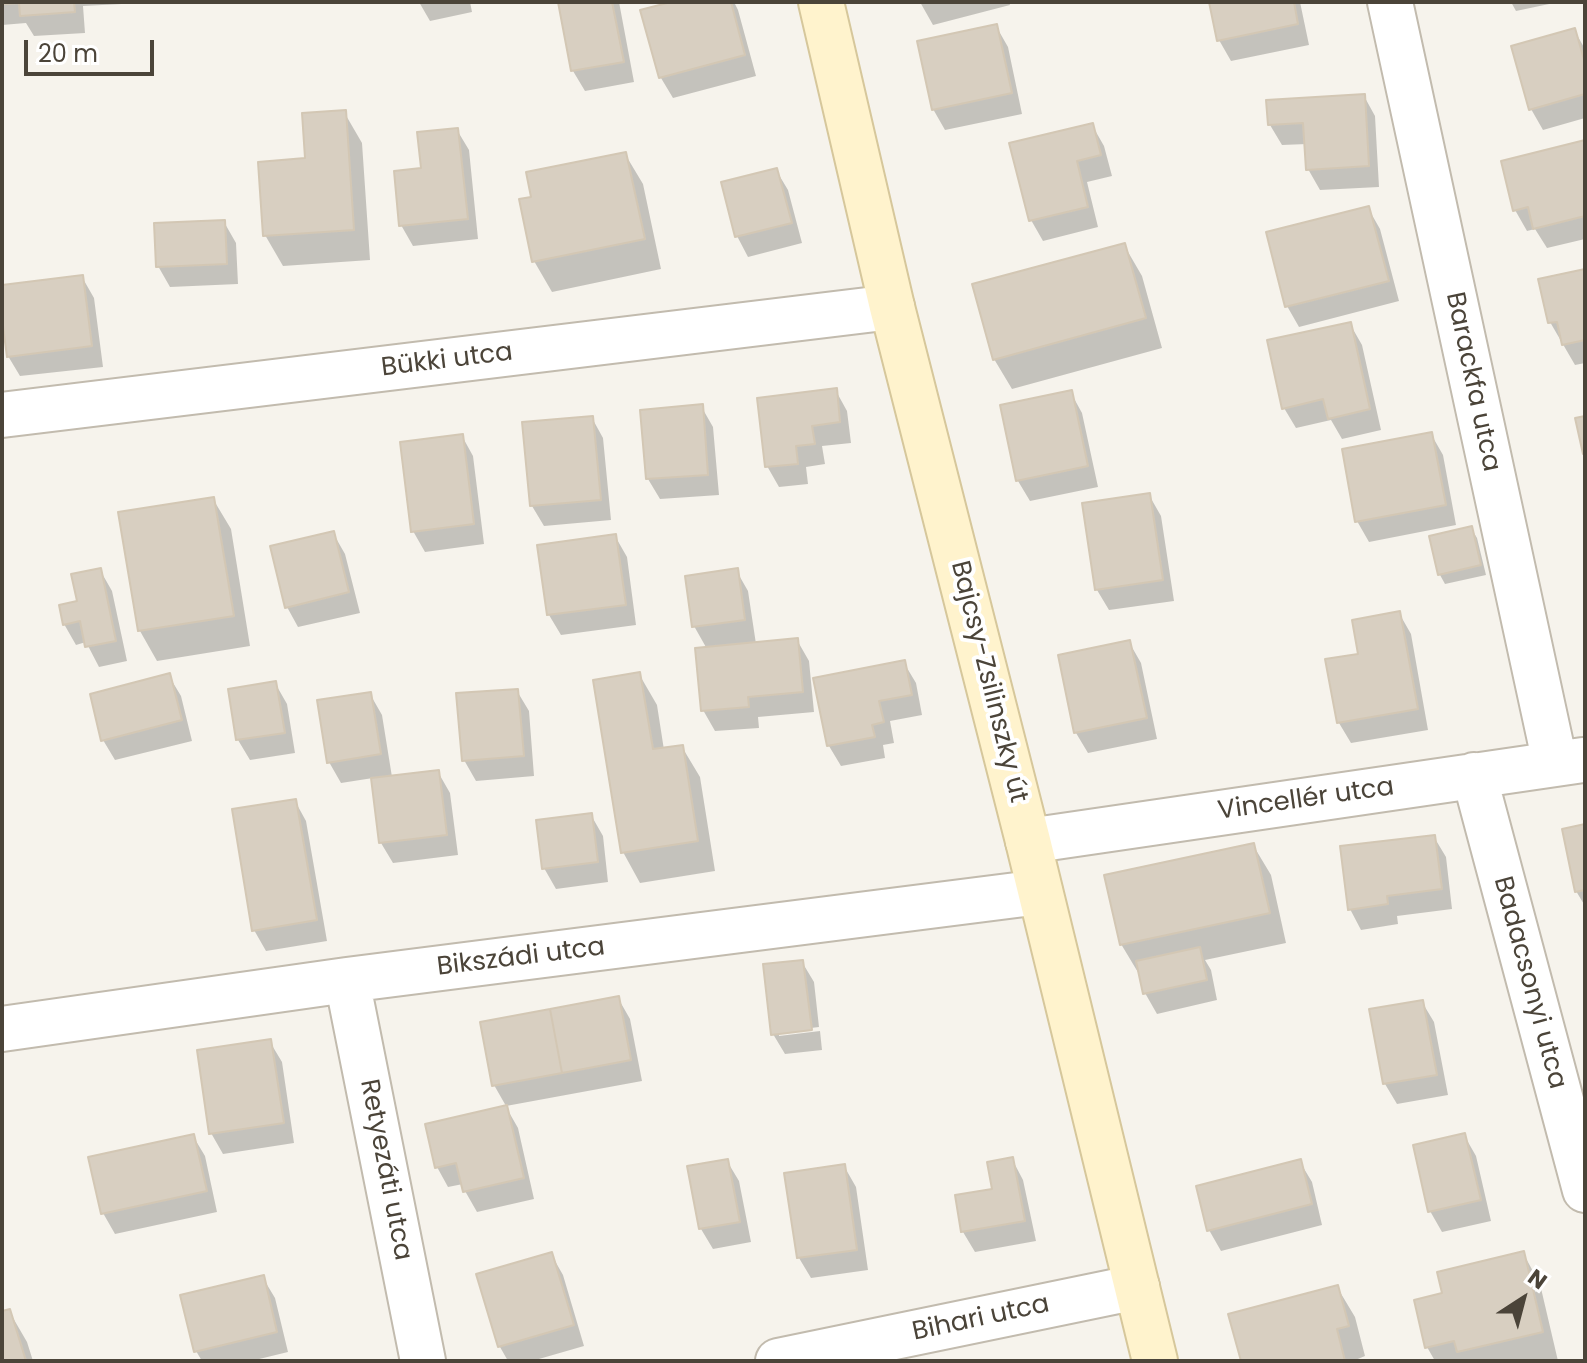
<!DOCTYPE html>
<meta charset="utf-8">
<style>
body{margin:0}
#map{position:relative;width:1587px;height:1363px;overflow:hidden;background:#f6f3ec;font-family:Poppins,sans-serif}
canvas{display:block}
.frame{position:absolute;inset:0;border:4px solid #4b4439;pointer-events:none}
.north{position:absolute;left:1483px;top:1259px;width:80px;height:80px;-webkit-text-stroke:6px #fff;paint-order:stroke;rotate:36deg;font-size:22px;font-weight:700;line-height:32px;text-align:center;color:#4b4439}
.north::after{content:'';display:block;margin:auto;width:28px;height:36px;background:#4b4439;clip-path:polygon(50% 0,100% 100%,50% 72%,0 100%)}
.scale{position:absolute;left:24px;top:40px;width:130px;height:36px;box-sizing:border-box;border:4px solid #4b4439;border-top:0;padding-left:10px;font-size:24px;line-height:28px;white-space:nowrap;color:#4b4439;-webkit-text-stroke:6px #fff;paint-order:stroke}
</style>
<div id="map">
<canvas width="1587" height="1363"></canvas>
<div class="frame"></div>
<div class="north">N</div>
<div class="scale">20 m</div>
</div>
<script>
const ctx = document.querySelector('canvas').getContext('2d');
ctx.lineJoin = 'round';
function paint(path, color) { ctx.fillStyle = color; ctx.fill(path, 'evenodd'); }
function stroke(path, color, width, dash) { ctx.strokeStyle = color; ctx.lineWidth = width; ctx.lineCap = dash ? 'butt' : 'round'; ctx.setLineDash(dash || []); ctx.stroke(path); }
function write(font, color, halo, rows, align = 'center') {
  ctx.font = font + ' Poppins,sans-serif'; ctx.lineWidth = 8; ctx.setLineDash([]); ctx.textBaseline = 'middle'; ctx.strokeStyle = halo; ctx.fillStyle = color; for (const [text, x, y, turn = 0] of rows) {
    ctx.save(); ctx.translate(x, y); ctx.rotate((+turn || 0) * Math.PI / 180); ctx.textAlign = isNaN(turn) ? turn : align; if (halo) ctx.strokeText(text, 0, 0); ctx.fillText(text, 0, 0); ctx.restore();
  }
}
paint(new Path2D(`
 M2,2H122V4L83,6L85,33L34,36L26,23L2,25Z
 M419,2H470L472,12L430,21Z
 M560,2H619L634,82L585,91L573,71Z
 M679,2H734L738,10L756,76L673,98L661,78L643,12Z
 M920,2H1009L1010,5L933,25Z
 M1211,2H1300L1309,45L1231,61L1219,40Z
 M1511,2H1554V3L1516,11Z
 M996,26L1008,47L1022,114L945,130L933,109Z
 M1574,30L1585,49V118L1543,130L1531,109Z
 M1364,96L1375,116L1379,187L1320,190L1308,169L1307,144L1282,145L1270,125Z
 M344,112L362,143L370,260L283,266L265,235L307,160Z
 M1092,125L1104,146L1112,176L1087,182L1098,227L1043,241L1031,220Z
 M457,130L469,150L478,239L413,246L401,225L423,170Z
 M1585,143V239L1547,248L1535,229L1527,231L1515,210Z
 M625,154L643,184L661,269L552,292L534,261L533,198Z
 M776,170L788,190L802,243L748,257L737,236Z
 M1368,208L1380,229L1399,301L1299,327L1287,306Z
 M224,222L236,243L238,284L170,287L158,266Z
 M1124,245L1142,276L1162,348L1012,389L994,359Z
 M1585,271V363L1575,365L1550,322Z
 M82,277L94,298L103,367L20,376L8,356L2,303V287Z
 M1350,324L1362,345L1381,430L1342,439L1331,420L1296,428L1284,408Z
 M836,391L847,411L851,443L822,446L825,464L806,467L808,484L779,487L767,466Z
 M1071,393L1082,413L1098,487L1030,501L1018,481L1002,407Z
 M701,406L713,427L719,495L660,499L648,479L642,412Z
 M592,418L603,438L611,520L544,526L532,506Z
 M1431,434L1443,455L1456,525L1369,542L1357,521Z
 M462,436L473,456L484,544L425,552L413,531Z
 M1149,495L1161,516L1174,601L1109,610L1097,590Z
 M213,499L231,529L250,646L157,661L140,631Z
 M1471,528L1477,538L1486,575L1445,584L1440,575Z
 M333,533L345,554L360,613L298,627L287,607Z
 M615,536L627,557L636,625L561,635L549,615Z
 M100,570L112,591L127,661L99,667L86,642L76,645L64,624Z
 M736,570L748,591L756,644L797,640L809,661L814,712L758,717L759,728L715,731L703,710L707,649L694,626Z
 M1399,613L1411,634L1428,730L1351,743L1339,723Z
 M1129,642L1141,663L1157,739L1088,753L1076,733L1060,657Z
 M904,663L916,683L922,715L890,721L894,743L883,745L885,758L841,766L829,746Z
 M639,674L657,705L664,750L682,747L700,777L715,871L640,883L623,852Z
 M169,676L181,696L192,741L115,760L103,740Z
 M275,683L287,704L295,753L250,760L238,740Z
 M517,691L529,711L534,776L476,781L464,760Z
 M370,694L382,715L392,777L438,772L450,793L458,855L393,863L381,843L373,778L341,783L329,762Z
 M295,801L306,821L327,941L266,951L254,930Z
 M591,815L603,836L608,882L556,889L544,868Z
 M1585,826V906L1576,891Z
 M1434,837L1446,857L1452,909L1397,916L1398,924L1361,930L1350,909Z
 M1253,845L1271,875L1286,943L1205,960L1211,970L1217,1000L1157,1014L1145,993L1139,974L1121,944Z
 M802,962L814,982L819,1027L779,1032V1036L820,1031L822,1050L785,1054L773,1034Z
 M618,998L630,1019L642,1081L506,1106L494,1085Z
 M1422,1002L1434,1022L1448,1095L1397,1104L1385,1084Z
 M270,1042L282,1062L294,1143L223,1154L211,1133Z
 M506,1107L518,1128L534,1199L477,1212L465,1191L463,1184L448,1187L437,1167Z
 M1464,1135L1476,1156L1491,1221L1442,1232L1430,1211Z
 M193,1136L205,1156L217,1212L115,1234L103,1213Z
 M1012,1159L1023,1180L1036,1241L975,1252L963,1232L957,1197L994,1190Z
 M727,1161L739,1181L751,1242L713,1249L701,1229L690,1168Z
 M1300,1162L1312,1182L1322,1225L1221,1251L1209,1230Z
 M844,1166L856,1187L868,1270L811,1278L799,1258Z
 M1523,1253L1540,1284L1558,1361H1435L1427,1347L1444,1295Z
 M551,1254L563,1275L584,1346L532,1361H508L500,1347L479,1276Z
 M263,1278L275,1298L288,1352L251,1361H202L196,1351Z
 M1337,1287L1355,1317L1365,1356L1353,1361H1243Z
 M9,1311L27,1342L33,1361H2V1314Z`), '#0003');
const building = new Path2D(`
 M2,2H74L75,12L20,16L19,3L2,4Z
 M558,2H612L624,62L571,71Z
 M671,2H731L745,55L659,78L640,10Z
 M1209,2H1294L1298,24L1217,41Z
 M997,24L1012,93L932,110L917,41Z
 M1575,28L1585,63V94L1529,110L1511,46Z
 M1365,94L1369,166L1306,170L1303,123L1268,125L1266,100Z
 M346,110L354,230L263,236L258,162L305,158L302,113Z
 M1093,123L1101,155L1077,161L1088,207L1029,221L1009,143Z
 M458,128L468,219L399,226L394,171L421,168L417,132Z
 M1585,140V216L1533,229L1528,207L1513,211L1501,161Z
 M626,152L645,239L532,262L519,199L531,197L526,172Z
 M777,168L792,223L735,237L721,182Z
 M1369,206L1389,281L1285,307L1266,232Z
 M225,220L227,264L156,267L154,223Z
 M1125,243L1146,318L993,360L972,284Z
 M1585,269V340L1562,345L1557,322L1548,323L1538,279Z
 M83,275L92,346L7,357L2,319V285Z
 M1351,322L1370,409L1328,419L1323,399L1282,409L1267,340Z
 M837,388L840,422L812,426L815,444L796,446L798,464L765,467L757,398Z
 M1072,390L1088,466L1016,481L1000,405Z
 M703,404L708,475L646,479L640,410Z
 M593,416L601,500L530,506L522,422Z
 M1585,416V454H1583L1575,418Z
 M1432,432L1446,505L1355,522L1342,449Z
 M463,434L474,524L411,532L400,442Z
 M1150,493L1163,580L1095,590L1082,503Z
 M214,497L234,616L138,631L118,512Z
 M1472,526L1481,565L1438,575L1429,536Z
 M334,531L349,592L285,608L270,546Z
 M616,534L626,605L547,615L537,545Z
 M101,568L116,641L85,647L80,621L63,625L59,605L77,601L71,574Z
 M738,568L745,620L692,627L685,576Z
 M1400,611L1418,709L1337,723L1325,659L1358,654L1352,620Z
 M798,638L803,692L748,697L749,707L701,711L695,648Z
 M1130,640L1147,718L1074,733L1058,655Z
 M905,660L912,695L879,701L884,722L872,725L875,737L827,746L813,678Z
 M640,672L653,749L683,745L698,841L621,853L593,680Z
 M170,673L182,720L101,741L90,694Z
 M276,681L285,733L236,740L228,689Z
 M518,689L524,756L462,761L456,693Z
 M371,692L381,754L327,763L317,700Z
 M439,770L447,835L379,843L371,778Z
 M296,799L317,920L252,931L232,809Z
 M592,813L598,862L542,869L536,820Z
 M1585,824V890L1575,892L1562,829Z
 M1435,835L1442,889L1387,896L1388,904L1348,910L1340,846Z
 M1254,843L1270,913L1120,945L1104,875Z
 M1200,947L1207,980L1143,994L1136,961Z
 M803,960L812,1030L771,1035L763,964Z
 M619,996L631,1060L562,1073L550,1009Z
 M1423,1000L1437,1075L1383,1084L1369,1009Z
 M550,1009L562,1073L492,1086L480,1022Z
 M271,1039L284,1123L209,1134L197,1050Z
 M507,1105L524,1178L463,1192L456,1163L435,1168L425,1124Z
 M1465,1133L1481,1200L1428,1212L1413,1145Z
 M194,1134L207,1191L101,1214L88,1157Z
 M1013,1157L1025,1221L961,1232L955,1195L992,1189L987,1162Z
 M728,1159L740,1222L699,1229L687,1166Z
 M1301,1159L1312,1204L1207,1231L1196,1186Z
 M845,1164L857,1250L797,1258L784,1173Z
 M1524,1251L1543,1332L1457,1352L1454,1341L1425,1348L1414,1300L1442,1293L1437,1272Z
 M552,1252L574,1325L498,1347L476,1274Z
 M264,1275L277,1332L194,1352L180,1295Z
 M1338,1285L1349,1326L1337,1329L1345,1361H1241L1228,1314Z
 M10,1309L26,1361H2V1311Z`);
paint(building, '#d8cfc1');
stroke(building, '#d3c7b4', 2);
const street = new Path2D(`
 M1390,2L1555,763
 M2,415L892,307
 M1474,775L1585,1190
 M1028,841L1583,760
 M347,980L423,1361
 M2,1029L347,980L1040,892
 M778,1361L1137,1287`);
const secondary = new Path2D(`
 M821,2L892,307L1028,841L1155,1361`);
stroke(street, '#c2bbae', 48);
stroke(secondary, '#d6c79b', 48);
stroke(street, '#fff', 44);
stroke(secondary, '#fff3cd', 44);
write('26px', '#4b4439', '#fff', [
 ["Bükki utca",447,361,-7],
 ["Barackfa utca",1472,382,78],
 ["Bajcsy-Zsilinszky út",988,682,76],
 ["Vincellér utca",1306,800,-8],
 ["Bikszádi utca",521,958,-7],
 ["Badacsonyi utca",1529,983,75],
 ["Retyezáti utca",385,1170,79],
 ["Bihari utca",981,1319,-12]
]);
</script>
